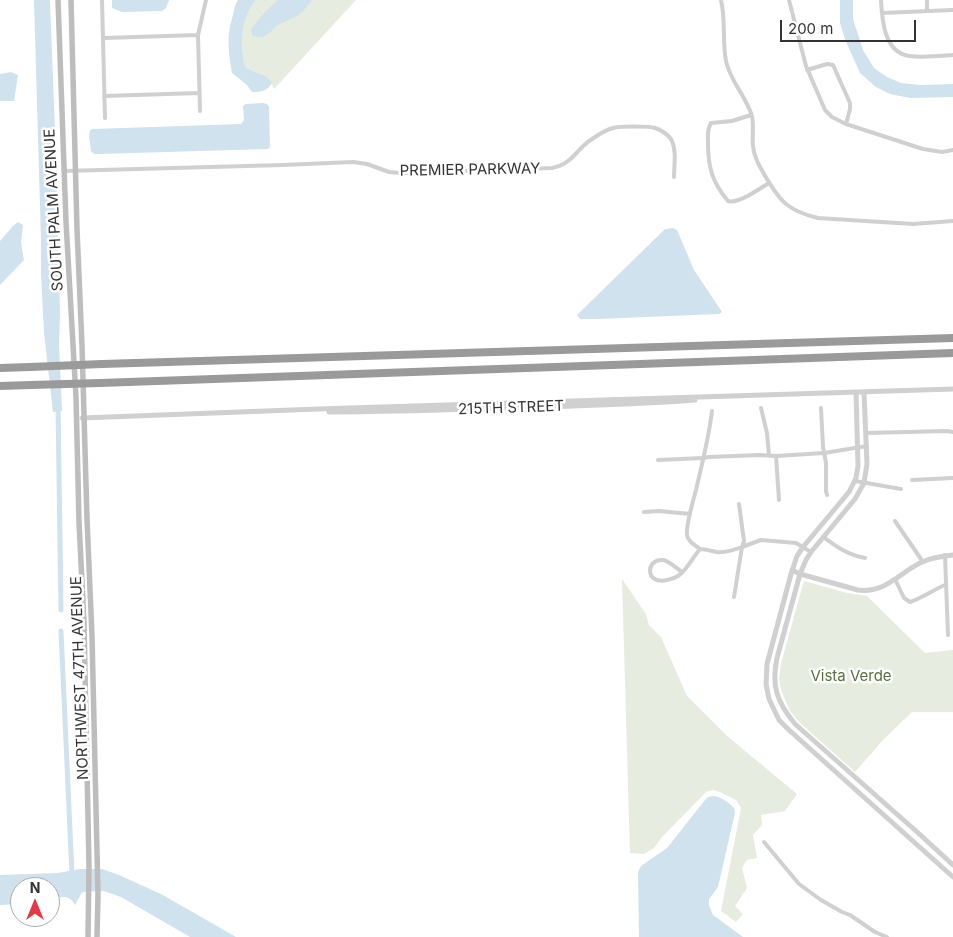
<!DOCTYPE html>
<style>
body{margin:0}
#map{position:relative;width:953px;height:937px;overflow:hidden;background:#fff;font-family:Inter,sans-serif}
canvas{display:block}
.north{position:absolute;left:10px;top:877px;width:50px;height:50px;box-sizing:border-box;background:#fff;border:1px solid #adadad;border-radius:50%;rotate:0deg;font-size:14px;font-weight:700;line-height:20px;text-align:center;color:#333}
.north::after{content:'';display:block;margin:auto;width:18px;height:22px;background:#e63946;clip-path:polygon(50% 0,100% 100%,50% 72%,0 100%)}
.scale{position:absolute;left:780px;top:20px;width:136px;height:22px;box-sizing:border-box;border:2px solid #333;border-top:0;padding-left:6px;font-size:15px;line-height:18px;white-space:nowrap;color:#333;-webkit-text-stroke:4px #fff;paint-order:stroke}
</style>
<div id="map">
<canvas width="953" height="937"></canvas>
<div class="north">N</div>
<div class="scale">200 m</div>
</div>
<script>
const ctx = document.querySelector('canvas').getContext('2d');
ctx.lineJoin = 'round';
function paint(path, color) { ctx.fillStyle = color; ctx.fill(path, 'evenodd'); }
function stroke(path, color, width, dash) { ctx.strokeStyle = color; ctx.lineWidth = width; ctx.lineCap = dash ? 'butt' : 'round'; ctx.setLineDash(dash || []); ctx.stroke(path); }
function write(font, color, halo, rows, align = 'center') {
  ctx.font = font + ' Inter,sans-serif'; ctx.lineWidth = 5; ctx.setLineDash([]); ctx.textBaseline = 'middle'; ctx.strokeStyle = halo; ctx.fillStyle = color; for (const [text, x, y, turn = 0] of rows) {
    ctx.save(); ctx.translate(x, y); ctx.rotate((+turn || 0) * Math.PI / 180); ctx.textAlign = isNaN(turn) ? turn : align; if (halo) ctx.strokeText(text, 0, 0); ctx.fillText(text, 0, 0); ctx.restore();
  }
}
paint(new Path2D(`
 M256,0H356L274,89C269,75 259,74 246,68C239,46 241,18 256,0Z
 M622,579L646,614L649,625L661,637L687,696L727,736L797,794L785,811L761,815L762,825L753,835L757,858L747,860L742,868L747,888L735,906L743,914L736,922L721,911L741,808L736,800L720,792L713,790L706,792L662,837L654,848L644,854L630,853Z
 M804,581L847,593L867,596L925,653L953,650V712H912L883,740L855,772L799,722L790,711L781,690L779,679L781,663Z`), '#e6ecdf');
paint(new Path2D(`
 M34,0H50L57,185L60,317L59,344L62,411L53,412L44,333L41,273V240Z
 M112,0H169L166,8L162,11L122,12L112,8Z
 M238,0H256C241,18 239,46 246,68L267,77L272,83C267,91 262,92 252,92L247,85L232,73C229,55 226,37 232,19C234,12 234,6 238,0Z
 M278,0H312L304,10L297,16L276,26L271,32L263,37H256L252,35L251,29L265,12Z
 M840,0H853V19L863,50L874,68L887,77L901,83L920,85L953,84V97L910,98L890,94L876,87L860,73L845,39L840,23Z
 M11,72L18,75L14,101H0V74Z
 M263,103L267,104L269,107L270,147L268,149L99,154H94L91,151L89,136L90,130L93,129L241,124L244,120L243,106L246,104Z
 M18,222L23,225L21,242L24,260L0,285V241L13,226Z
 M673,228L677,230L694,270L722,312L719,314L597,319H580L577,315L665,229Z
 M713,796C722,797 728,802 734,808L735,813L718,887L709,899V905L713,915L743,937H639L638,872L641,866L667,848L705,800L708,797Z
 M80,869H102L119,875L161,894L236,937H190L121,897L104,891L83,892L81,894L75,905C68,893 62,897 50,901V887H20V904L0,905V875L58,873Z`), '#cfe2ee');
stroke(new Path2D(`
 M58,405L61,610
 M61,631L72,875`), '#cfe2ee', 5);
stroke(new Path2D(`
 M102,0L105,118
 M721,0C726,21 722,40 726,61C730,81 746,96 752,116C754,126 752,136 753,146C754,157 759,165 764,174C779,200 787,211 818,218L913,224L953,221
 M789,0L806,66L825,110L832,117L846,124L923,149L942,152L953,150
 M881,0C882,20 884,52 909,56C923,58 939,56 953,55
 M927,0V11
 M882,13L953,10
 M104,38L198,35
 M807,70L827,64L833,65L850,103V109L846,124
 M104,96L199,93
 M200,111L198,35L206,0
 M751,115L732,121L711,123C707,130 708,135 708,143C708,167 712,182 728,201C739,204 759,189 769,183
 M64,171L283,165L353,162L367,164L389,172L400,173L552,168C573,164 576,149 592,139C598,135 605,130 613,128C619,126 649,126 655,128C661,130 667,134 671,139C677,150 674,166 674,177
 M761,408L767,433L769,456
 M821,408L823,447L826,463V491L827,495
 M866,433L947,431L953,432
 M776,456L779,500
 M658,460L703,458L709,457L759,455L776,456L824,453L867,446
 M912,480L953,478
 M855,481L901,489
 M644,512L659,511L690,514
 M895,521L923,562
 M823,537C837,547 848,555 865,558
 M700,549C695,545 688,542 687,535C686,523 693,502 696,490C702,464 709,437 712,411
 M945,555L948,635
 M682,572C677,569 670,561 663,560C646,558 644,585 667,580C671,579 675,578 678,576C687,570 693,557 700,549C706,549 711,551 717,552C725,553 734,550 742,547L744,541L739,504
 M895,579L904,598L910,602C922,598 933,590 945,585
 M734,597L742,547L761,540L796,543L811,552
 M764,842L799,884L821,900L842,912L850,915L875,932L887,937`), '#d0d0d0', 4);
stroke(new Path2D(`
 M856,392L858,466L856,478L849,492L803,547L797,556L791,574L767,664L766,684L769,699L779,720L789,730L953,877
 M864,392L867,464L864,483L855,499L811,552L806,560L800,574L777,658C771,686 777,702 795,724L916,831L953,865
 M329,412C388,412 446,410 505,408C568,406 632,405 695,400
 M82,418L318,409L953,389
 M792,570L800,574L858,590C885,594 900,572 922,562C931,558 943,556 953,555`), '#d0d0d0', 5);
stroke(new Path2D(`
 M58,0L66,222L76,397L79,522L84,623L89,866L88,937
 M71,0L77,229L82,345L87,519L92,636L98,895L97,937`), '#bdbdbd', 5.5);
stroke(new Path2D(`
 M102,364L953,338
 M0,368L30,367
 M100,383L953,353
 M0,386L31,385`), '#9a9a9a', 8);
stroke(new Path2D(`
 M30,367L102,364
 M31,385L100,383`), '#9a9a9a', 8);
write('15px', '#333', '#fff', [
 ["PREMIER PARKWAY",470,170,-1],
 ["SOUTH PALM AVENUE",54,210,-93],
 ["215TH STREET",511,408,-2],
 ["NORTHWEST 47TH AVENUE",80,678,-92]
]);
write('15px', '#56703f', '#fff', [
 ["Vista Verde",851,676]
]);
</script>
